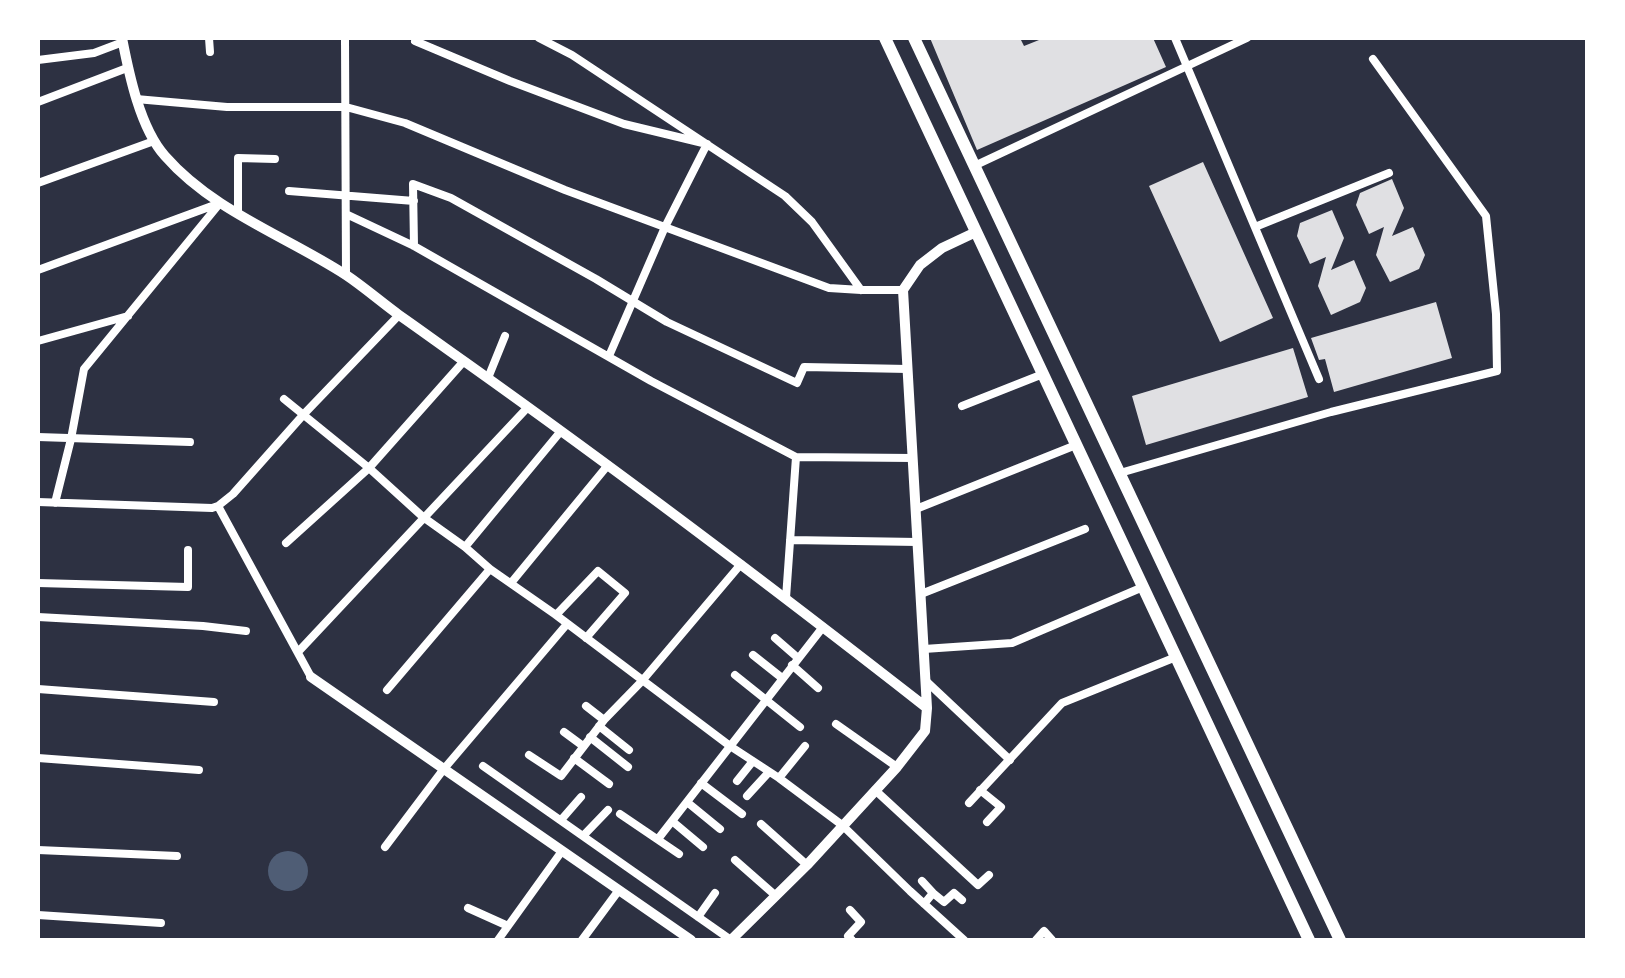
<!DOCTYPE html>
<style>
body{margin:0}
#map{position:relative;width:1625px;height:978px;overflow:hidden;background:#2d3142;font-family:"Crimson Pro",serif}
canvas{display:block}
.frame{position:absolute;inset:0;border:40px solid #fff;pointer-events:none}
</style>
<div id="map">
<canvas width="1625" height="978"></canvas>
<div class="frame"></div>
</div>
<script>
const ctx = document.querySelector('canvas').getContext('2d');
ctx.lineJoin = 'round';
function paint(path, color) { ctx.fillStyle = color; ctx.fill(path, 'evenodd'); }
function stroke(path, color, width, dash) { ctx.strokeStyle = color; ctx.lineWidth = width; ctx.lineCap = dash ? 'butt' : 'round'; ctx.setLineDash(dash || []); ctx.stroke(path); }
paint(new Path2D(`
 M268 871a20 20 0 1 1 40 0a20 20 0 1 1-40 0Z`), '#4f5d75');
paint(new Path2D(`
 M930,38H1020L1024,46L1044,38H1153L1166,67L977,150Z
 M1203,162L1273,318L1220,342L1149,186Z
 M1392,179L1404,208L1392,236L1413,227L1425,255L1419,269L1390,282L1376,255L1384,227L1369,234L1356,205L1360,193Z
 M1332,210L1344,238L1331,270L1354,260L1366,288L1360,302L1331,315L1318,286L1326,257L1310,264L1297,236L1300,223Z
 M1436,302L1452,358L1334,392L1325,359L1319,360L1311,338Z
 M1293,348L1308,397L1146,445L1132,396Z`), '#e0e0e3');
stroke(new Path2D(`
 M209,38L210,52
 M345,38L346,275
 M539,38L572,55L785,196L812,222L861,290
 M1175,38L1319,379
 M415,41L510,81L624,124L707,144L665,227L609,356
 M38,60L94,53L123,42
 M136,99L227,107H346L405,123L565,190L829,288L861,290H903
 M38,102L127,68
 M974,166L1247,38
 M38,183L154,141
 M289,191L414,201
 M238,213V158L275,159
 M346,214L414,246L651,381L796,457L913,458
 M1255,227L1389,173
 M414,246L413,184L451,198L596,279L667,322L797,383L804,367L908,369
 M38,270L220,203
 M38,341L128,316
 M488,378L505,336
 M284,399L369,468L423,517L465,547L490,569L556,615L730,746L779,778L842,825L910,891L964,940
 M962,406L1043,374
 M38,437L190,442
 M1120,473L1331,412L1497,371L1496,314L1486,216L1373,59
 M38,502L212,508L218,506L233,494L304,414L399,315
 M55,503L71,439L84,369L220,203
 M218,506L311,677
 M916,509L1076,445
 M790,540L918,542
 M286,543L369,468L464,361
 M465,547L561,431
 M38,583L188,587V550
 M511,583L608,465
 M921,594L1085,529
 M786,598L796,457
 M556,615L598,571L625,593L586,638
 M38,617L203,626L246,631
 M775,638L798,658
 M924,649L1012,643L1143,587
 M298,652L528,407
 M753,655L782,678
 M792,665L818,688
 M735,675L800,727
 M926,681L1010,760
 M38,689L214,702
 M387,690L490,569
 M586,706L604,720
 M836,724L897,767
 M599,726L629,750
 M564,732L583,746
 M590,737L628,767
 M529,755L561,776L604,720L642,681L741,564
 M38,758L199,770
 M574,758L609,784
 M483,766L731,940
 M779,778L805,746
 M737,781L753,761
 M701,783L742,814
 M875,790L978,885L989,875
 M980,790L1001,807L987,822
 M747,796L769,772
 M687,802L720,829
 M969,803L1062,703L1176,657
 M620,814L679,854
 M561,820L581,797
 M672,821L703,847
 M761,824L807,865
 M583,836L608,810
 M658,839L823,627
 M385,847L443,770L567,624
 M38,850L177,856
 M735,860L776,896
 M922,881L933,893
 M924,904L933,893L944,902L954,893L962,900
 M468,908L508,926
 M850,910L861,922L848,936L852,940
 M38,915L161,923
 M698,917L715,893
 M498,940L562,851
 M582,940L619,890
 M1036,940L1044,931L1052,940`), '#fff', 8);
stroke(new Path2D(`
 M122,38C129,74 140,128 165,156C213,211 286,236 346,275C364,287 381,302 399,315C422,331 445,348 468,364C624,475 776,590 927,708
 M311,677L691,940
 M731,940L807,865L897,767L925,731L927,708L903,290L920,265L942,248L976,232`), '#fff', 10);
stroke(new Path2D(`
 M885,38L1309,940
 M914,38L1340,940`), '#fff', 12);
</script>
